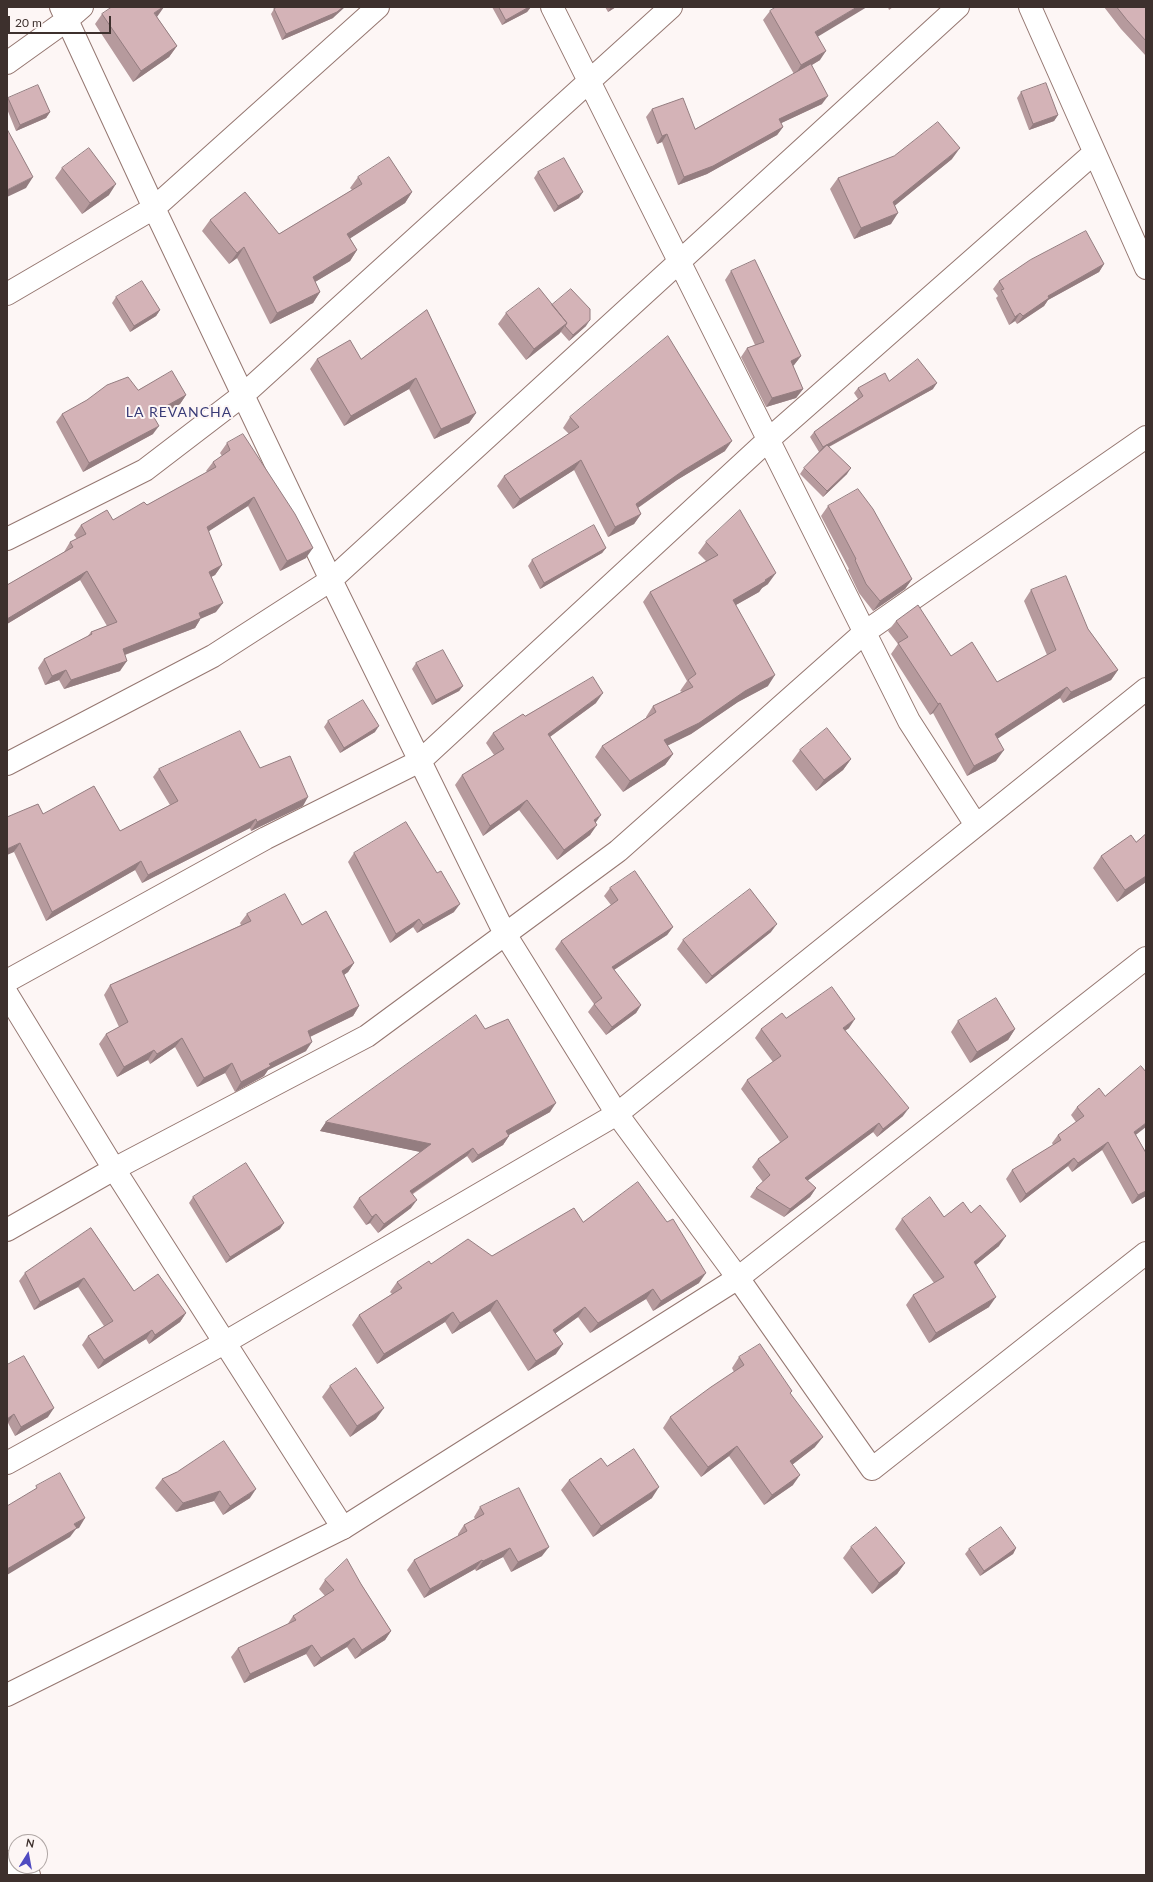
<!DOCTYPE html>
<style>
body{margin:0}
#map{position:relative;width:1153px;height:1882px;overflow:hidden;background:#fdf6f5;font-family:Lato,sans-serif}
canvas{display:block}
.frame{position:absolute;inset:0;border:8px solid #3d302d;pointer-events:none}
.north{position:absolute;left:8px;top:1834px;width:40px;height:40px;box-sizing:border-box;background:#fdf6f5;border:1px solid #b0a7a5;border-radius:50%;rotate:11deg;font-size:11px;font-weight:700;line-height:16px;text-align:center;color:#3d302d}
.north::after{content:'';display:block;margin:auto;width:14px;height:18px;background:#504bc1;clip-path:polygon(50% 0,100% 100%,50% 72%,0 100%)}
.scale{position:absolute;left:8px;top:16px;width:103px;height:18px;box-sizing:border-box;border:2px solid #3d302d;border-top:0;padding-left:5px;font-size:12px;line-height:14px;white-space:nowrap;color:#3d302d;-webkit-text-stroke:3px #fdf6f5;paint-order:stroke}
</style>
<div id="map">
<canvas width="1153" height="1882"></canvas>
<div class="frame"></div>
<div class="north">N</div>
<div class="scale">20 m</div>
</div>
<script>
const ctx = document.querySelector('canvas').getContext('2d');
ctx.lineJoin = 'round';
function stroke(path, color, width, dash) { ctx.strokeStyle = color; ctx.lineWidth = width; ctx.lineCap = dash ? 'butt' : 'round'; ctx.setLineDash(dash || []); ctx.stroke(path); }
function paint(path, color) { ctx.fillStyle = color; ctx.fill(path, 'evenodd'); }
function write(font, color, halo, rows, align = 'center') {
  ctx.font = font + ' Lato,sans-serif'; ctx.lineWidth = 4; ctx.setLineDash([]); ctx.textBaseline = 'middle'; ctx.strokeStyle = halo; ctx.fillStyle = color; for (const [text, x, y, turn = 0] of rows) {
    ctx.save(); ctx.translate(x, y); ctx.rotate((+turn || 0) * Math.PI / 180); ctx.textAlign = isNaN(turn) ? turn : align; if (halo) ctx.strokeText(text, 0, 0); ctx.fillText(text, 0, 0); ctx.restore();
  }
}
const minor = new Path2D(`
 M61,7L154,208L331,580L505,934L617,1114L738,1278L872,1469L1146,1253
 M552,7L909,721L976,825
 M1030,7L1146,268
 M7,63L67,20L82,7
 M7,294L154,208L378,7
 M7,539L145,470L243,395L671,7
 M7,764L213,656L331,580L958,7
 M7,981L266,838L420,761L768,440L1094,153
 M7,994L114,1169L343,1528
 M7,1230L114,1169L367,1036L618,851L865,632L1146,437
 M7,1463L224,1343L617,1114L1146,689
 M7,1862L29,1875`);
const tertiary = new Path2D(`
 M7,1695L343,1528L738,1278L1146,958`);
stroke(minor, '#957771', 24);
stroke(tertiary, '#957771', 24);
stroke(minor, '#fff', 22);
stroke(tertiary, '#fff', 22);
paint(new Path2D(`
 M492,7H531L527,12L502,25Z
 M605,7H616L608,12Z
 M888,7H893L889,10Z
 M1104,7H1146V56L1121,29Z
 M274,9L333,18L282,40L271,14Z
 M770,11L818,36L820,60L812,65L822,104L781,123L783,127L777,135L707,174L678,185L662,142L657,144L646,117L652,109L695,129L794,74L763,20Z
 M102,14L157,17L177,46L169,57L133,82L95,24Z
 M1021,92L1058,115L1054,121L1029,130L1017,98Z
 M8,98L50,112L46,118L16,131L7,109V100Z
 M952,159L895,205L891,224L854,239L830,189L838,178Z
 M62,168L109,195L82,214L55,178Z
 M538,172L579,198L554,212L534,178Z
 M358,177L412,192L405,203L350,238L357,250L350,261L315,282L320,292L313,303L270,324L237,258L229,264L202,231L210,220L279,234L352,190L350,188Z
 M1104,264L1099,272L1048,300L1044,306L1017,324L1015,321L1009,325L996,298L998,296L993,289L999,281Z
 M731,271L801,356L794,365L793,366L803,389L796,398L766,407L741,357L747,348L755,345L725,280Z
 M116,297L160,310L156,316L130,332L112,303Z
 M552,305L586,326L569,341L561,332L559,334L526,360L498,324L506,313Z
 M427,310L476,413L469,423L434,439L409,389L344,426L310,369L317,359H361Z
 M889,381L933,389L829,447L847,474L823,497L800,474L804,468L819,452L810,437L814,432L858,399L854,393L858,388Z
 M138,390L186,395L180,404L155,418L153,434L83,472L56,422L62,414Z
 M570,417L725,451L677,480L638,508L641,514L634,524L608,537L574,470L513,509L497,486L504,476L569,434L563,428Z
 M227,443L306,558L280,571L248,506L208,531L222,565L215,575L211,577L216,612L201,618L195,628L125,655L120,671L64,689L59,680L45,685L38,668L44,659L87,637L91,632L107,626L80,580L7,624V585L64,552L70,542L77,539L74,535L81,525L113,520L147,505L207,472L206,471L213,462L222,456L220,453Z
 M828,506L912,579L905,589L873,611L859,593L848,570L849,569L821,516Z
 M706,542L768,584L762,588L759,592L736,605L768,686L738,702L691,734L667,746L673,754L665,765L623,792L595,757L602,746L646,718V717L653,706L682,692L680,691L687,681L643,602L650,592L706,561L698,553Z
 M606,548L602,553L540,589L528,566L532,560Z
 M1031,590L1088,629L1118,670L1111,680L1063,703L1060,698L997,738L996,761L967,776L933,713L930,715L891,654L898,644L888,631L896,621L951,656L997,682L1047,655L1024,601Z
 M416,663L463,686L459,691L432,705L412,669Z
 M596,703L550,737L596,823L590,835L557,860L519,810L483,836L455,785L462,775L494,755L486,743L493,733L525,716Z
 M328,721L375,732L340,753L324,727Z
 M800,750L851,759L843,770L816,791L792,761Z
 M260,768L303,806L251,831L250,828L142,883L135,870L46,921L14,852L38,804L43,814L120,831L170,805L153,777L159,769Z
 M1146,834V882L1117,902L1093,868L1101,856L1136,842Z
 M354,853L454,912L417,933L413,927L390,943L348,862Z
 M610,888L673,927L667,935L614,970L641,1005L636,1013L606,1035L588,1012L594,1004L555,949L561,941L611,905L604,896Z
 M247,914L302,925L354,963L348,972L344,975L359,1006L353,1016L310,1037L306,1051L268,1070L264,1076L235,1092L225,1073L197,1087L175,1047L150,1064L148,1060L117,1077L99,1044L106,1034L119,1027L104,995L110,985L241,925L240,923Z
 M771,932L706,984L677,949L683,940Z
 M786,1018L849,1028L845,1031L903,1116L877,1137L873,1132L807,1181L816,1188L810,1197L784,1217L750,1197L756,1188L763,1182L752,1167L758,1159L780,1142L741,1089L747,1080L773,1062L755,1038L761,1029Z
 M958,1021L1015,1029L1008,1040L970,1063L951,1032Z
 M1077,1107L1136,1135L1146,1153V1196L1132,1204L1102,1150L1072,1172L1068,1166L1020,1203L1006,1179L1012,1170L1053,1145L1052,1143L1058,1135L1076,1122L1071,1115Z
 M550,1112L509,1135V1136L503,1145L472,1163L467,1156L413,1194L411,1208L378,1233L370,1223L366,1225L353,1207L359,1198L421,1152L320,1131L326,1122Z
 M193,1197L280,1229L226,1263L189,1203Z
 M944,1217L999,1246L976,1265L989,1307L929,1343L906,1305L913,1295L934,1283L895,1229L902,1219Z
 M583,1222L699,1283L653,1311L646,1299L590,1333L578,1317L556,1333V1354L528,1371L490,1311L452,1334L445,1322L377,1364L352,1325L359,1315L392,1294L390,1292L397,1282L431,1264L492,1256Z
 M91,1228L134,1291L186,1313L180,1322L149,1344L146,1339L98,1369L82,1345L88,1336L104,1326L78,1287L34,1310L19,1281L25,1273Z
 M739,1357L792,1391L790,1394L815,1447L793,1464V1485L764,1505L729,1456L701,1477L663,1428L670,1417L734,1372L732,1368Z
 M7,1365L48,1417L15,1436L8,1423L7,1424Z
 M330,1386L376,1419L350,1437L322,1397Z
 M607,1466L652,1498L593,1537L561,1490L569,1480Z
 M177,1472L250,1498L223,1515L214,1501L176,1512L155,1488L162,1479Z
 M480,1507L542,1556L511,1572L503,1557L476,1571L475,1569L424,1598L407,1570L414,1560L458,1536V1534L464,1525L475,1519L474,1517Z
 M851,1547L905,1563L897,1574L872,1594L843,1558Z
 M1016,1548L1013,1554L980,1576L965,1554L969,1549Z
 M325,1580L361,1584L391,1631L385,1640L355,1659L347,1647L314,1667L306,1654L244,1683L231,1657L238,1648L287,1625L293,1616L325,1596L319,1589Z`), '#b69a9d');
paint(new Path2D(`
 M163,7H164L157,17L154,13Z
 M343,7H345L333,18L282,40L286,34Z
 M529,7H531L527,12L502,25L506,20Z
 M611,7H616L608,12Z
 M857,7H867L809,42L815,32Z
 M177,46L169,57L133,82L141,71Z
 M826,51L820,60L795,75L801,65Z
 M828,96L822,104L773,127L779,119Z
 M50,112L46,118L16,131L20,125Z
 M1058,115L1054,121L1029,130L1033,124Z
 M783,127L777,135L707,174L678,185L684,177Z
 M667,134L662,142L657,144L662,136Z
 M960,148L952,159L886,213L893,202Z
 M33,177L26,188L7,197V190Z
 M116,184L109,195L82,214L90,203Z
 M412,192L405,203L340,245L347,234Z
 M583,192L579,198L554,212L558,206Z
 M898,213L891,224L854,239L861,228Z
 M244,247L237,258L229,264L237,253Z
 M357,250L350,261L305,288L313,277Z
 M1104,264L1099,272L1048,300L1044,306L1017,324L1023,316L1048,296Z
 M320,292L313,303L270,324L277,313Z
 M160,310L156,316L130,332L134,326Z
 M1020,313L1015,321L1009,325L1015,317Z
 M590,320L586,326L569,341L573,335Z
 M567,323L559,334L526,360L534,349Z
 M801,356L794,365L784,370L791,361Z
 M416,378L409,389L344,426L351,416Z
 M937,383L933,389L819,452L823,447Z
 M803,389L796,398L766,407L772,398Z
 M186,395L180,404L146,423L152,414Z
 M476,413L469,423L434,439L441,429Z
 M159,426L153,434L83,472L89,463Z
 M732,441L725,451L677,480L629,514L636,504L684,470Z
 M581,460L574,470L513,509L520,499Z
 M851,468L847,474L823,497L827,491Z
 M254,497L248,506L200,537L207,527Z
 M641,514L634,524L608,537L615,527Z
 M313,548L306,558L280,571L287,561Z
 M606,548L602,553L540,589L544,583Z
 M222,565L215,575L203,581L209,572Z
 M87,571L80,580L7,624V619Z
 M776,573L768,584L762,588L759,592L725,611L733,600Z
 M912,579L905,589L873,611L880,601Z
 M223,603L216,612L196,621L201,618L195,628L116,658L123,649L199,613Z
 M127,661L120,671L64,689L71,680Z
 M66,670L59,680L45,685L52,676Z
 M1118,670L1111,680L1063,703L1071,692Z
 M775,675L768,686L738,702L691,734L656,751L664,740L745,691Z
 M463,686L459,691L432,705L436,700Z
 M1067,687L1060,698L988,745L995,734Z
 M603,693L596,703L540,744L548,734Z
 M940,703L933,713L930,715L938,704Z
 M379,726L375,732L340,753L344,748Z
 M1004,750L996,761L967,776L974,766Z
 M673,754L665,765L623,792L630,781Z
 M851,759L843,770L816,791L824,780Z
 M308,797L303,806L251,831L257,822Z
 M527,800L519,810L483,836L490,826Z
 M601,815L594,825V820Z
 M256,819L250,828L142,883L148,875Z
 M597,825L590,835L557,860L564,850Z
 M20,843L14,852L7,855V849Z
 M141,861L135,870L46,921L52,912Z
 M1146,876V882L1117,902L1125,890Z
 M460,904L454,912L417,933L423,925Z
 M419,919L413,927L390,943L396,934Z
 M777,924L771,932L706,984L712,976Z
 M673,927L667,935L606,975L612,967Z
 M354,963L348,972L335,981L342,971Z
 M641,1005L636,1013L606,1035L612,1027Z
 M359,1006L353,1016L301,1041L308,1031Z
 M855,1019L849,1028L837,1036L843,1028Z
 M1015,1029L1008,1040L970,1063L977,1052Z
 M182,1038L175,1047L150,1064L157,1054Z
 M312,1042L306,1051L268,1070L264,1076L235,1092L241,1082L269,1064Z
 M154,1050L148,1060L117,1077L124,1067Z
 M232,1063L225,1073L197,1087L204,1078Z
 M556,1103L550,1112L500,1140L506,1131Z
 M909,1108L903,1116L877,1137L883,1129Z
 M326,1122L431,1144L425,1153L320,1131Z
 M879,1123L873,1132L799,1187L805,1178Z
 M1146,1123V1127L1128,1141L1134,1132Z
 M509,1136L503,1145L472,1163L478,1155Z
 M1108,1142L1102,1150L1072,1172L1078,1163Z
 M473,1148L467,1156L404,1199L410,1191Z
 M1074,1158L1068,1166L1020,1203L1026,1194Z
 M816,1188L810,1197L784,1217L790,1209Z
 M1146,1191V1196L1132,1204L1138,1195Z
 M417,1200L411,1208L378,1233L384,1224Z
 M376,1214L370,1223L366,1225L372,1217Z
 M284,1223L280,1229L226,1263L230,1257Z
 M1006,1236L999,1246L967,1272L974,1262Z
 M706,1273L699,1283L653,1311L661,1301Z
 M84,1278L78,1287L34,1310L40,1302Z
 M653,1289L646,1299L590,1333L598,1323Z
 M996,1297L989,1307L929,1343L936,1333Z
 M497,1300L490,1311L452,1334L460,1323Z
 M585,1307L578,1317L546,1340L553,1330Z
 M453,1312L445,1322L377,1364L384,1354Z
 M186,1313L180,1322L149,1344L155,1335Z
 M152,1330L146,1339L98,1369L104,1360Z
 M563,1344L556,1354L528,1371L536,1361Z
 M54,1408L48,1417L15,1436L21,1427Z
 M384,1408L376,1419L350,1437L357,1426Z
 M14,1414L8,1423L7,1424V1419Z
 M823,1437L815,1447L783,1472L790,1461Z
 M737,1446L729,1456L701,1477L708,1467Z
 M800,1475L793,1485L764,1505L772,1495Z
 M659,1487L652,1498L593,1537L601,1526Z
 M256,1489L250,1498L223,1515L230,1506Z
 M220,1491L214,1501L176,1512L183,1503Z
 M85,1518L79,1528L76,1529L70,1537L7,1575V1569L74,1524Z
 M549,1547L542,1556L511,1572L518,1562Z
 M510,1548L503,1557L476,1571L483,1561Z
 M1016,1548L1013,1554L980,1576L984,1571Z
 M482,1560L475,1569L424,1598L430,1589Z
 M905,1563L897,1574L872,1594L879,1583Z
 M391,1631L385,1640L355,1659L362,1650Z
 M354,1638L347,1647L314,1667L321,1658Z
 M312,1645L306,1654L244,1683L250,1674Z`), '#947d80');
const building = new Path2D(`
 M112,7H163L154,13L177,46L141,71L102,14Z
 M278,7H343L337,12L286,34L274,9Z
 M499,7H529L506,20Z
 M776,7H857L815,32L826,51L801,65L770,11Z
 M1117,7H1146V41L1127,20Z
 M811,64L828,96L779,119L783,127L713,166L684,177L667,134L662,136L652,109L683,98L695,129Z
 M1046,83L1058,115L1033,124L1021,92Z
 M38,85L50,112L20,125L8,98Z
 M938,122L960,148L893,202L898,213L861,228L838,178L894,156Z
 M7,129L33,177L7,190Z
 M89,148L116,184L90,203L62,168Z
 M389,157L412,192L347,234L357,250L313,277L320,292L277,313L244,247L237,253L210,220L245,192L279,234L362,184L358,177Z
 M564,158L583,192L558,206L538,172Z
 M1086,231L1104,264L1048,296L1049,298L1023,316L1020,313L1015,317L1001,290L1004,289L999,281L1030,260Z
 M755,260L801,356L791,361L803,389L772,398L747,348L764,342L731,271Z
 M142,281L160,310L134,326L116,297Z
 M539,288L567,323L534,349L506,313Z
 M571,289L590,309V320L573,335L565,326L567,323L552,305Z
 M427,310L476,413L441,429L416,378L351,416L317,359L350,340L361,359Z
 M668,336L732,441L684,470L636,504L641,514L615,527L581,460L520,499L504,476L579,427L570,417Z
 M918,359L937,383L823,447L814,432L863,396L858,388L885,373L889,381Z
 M172,371L186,395L152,414L159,426L89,463L62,414L87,400L107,385L128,377L138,390Z
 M243,434L295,514L313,548L287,561L254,497L207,527L222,565L209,572L223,603L199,613L201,618L123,649L127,661L71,680L66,670L52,676L44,659L92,634L91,632L117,622L87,571L7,619V585L73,547L70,542L86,534L81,525L107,510L113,520L144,502L147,505L216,467L213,462L230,450L227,443Z
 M827,445L851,468L827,491L804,468Z
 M858,489L873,509L912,579L880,601L866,584L855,560L856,559L828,506Z
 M740,510L776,573L765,580L766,581L733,600L775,675L745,691L699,723L664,740L673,754L630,781L602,746L656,712L653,706L693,687L688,680L696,674L650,592L718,555L706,542Z
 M594,525L606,548L544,583L532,560Z
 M1066,576L1088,629L1118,670L1071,692L1067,687L995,734L1004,750L974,766L940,703L938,704L898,643L908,637L896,621L918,605L951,656L972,642L997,682L1056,650L1031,590Z
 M443,650L463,686L436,700L416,663Z
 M593,677L603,693L548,734L601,815L594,820L597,825L564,850L527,800L490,826L462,775L504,749L493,733L523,714L525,716Z
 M363,700L379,726L344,748L328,721Z
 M827,728L851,759L824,780L800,750Z
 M240,731L260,768L290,756L308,797L257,822L256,819L148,875L141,861L52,912L20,843L7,849V817L38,804L43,814L94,786L120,831L178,801L159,769Z
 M406,822L437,873L441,871L460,904L423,925L419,919L396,934L354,853Z
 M1146,834V876L1125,890L1101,856L1131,835L1136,842Z
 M635,871L673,927L612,967L641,1005L612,1027L594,1004L602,998L561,941L618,900L610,888Z
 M750,889L777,924L712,976L683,940Z
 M285,894L302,925L326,911L354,963L342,971L359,1006L308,1031L312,1042L269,1064L271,1066L241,1082L232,1063L204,1078L182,1038L157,1054L154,1050L124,1067L106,1034L128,1022L110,985L251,921L247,914Z
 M832,987L855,1019L843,1028L909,1108L883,1129L879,1123L805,1178L816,1188L790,1209L756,1188L770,1175L758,1159L788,1137L747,1080L781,1056L761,1029L782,1013L786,1018Z
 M996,998L1015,1029L977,1052L958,1021Z
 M476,1015L485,1029L508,1019L556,1103L506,1131L509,1136L478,1155L473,1148L410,1191L417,1200L384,1224L376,1214L372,1217L359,1198L431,1144L326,1122Z
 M1141,1066L1146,1072V1123L1134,1132L1146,1153V1191L1138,1195L1108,1142L1078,1163L1074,1158L1026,1194L1012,1170L1061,1140L1058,1135L1084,1116L1077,1107L1099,1088L1105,1096Z
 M246,1163L284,1223L230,1257L193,1197Z
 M638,1182L667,1222L673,1219L706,1273L661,1301L653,1289L598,1323L585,1307L553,1330L563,1344L536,1361L497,1300L460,1323L453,1312L384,1354L359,1315L402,1288L397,1282L429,1261L431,1264L468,1239L492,1256L574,1208L583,1222Z
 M930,1197L944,1217L963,1202L971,1213L980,1205L1006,1236L974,1262L996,1297L936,1333L913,1295L944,1277L902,1219Z
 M91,1228L134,1291L158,1274L186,1313L155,1335L152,1330L104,1360L88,1336L113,1321L84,1278L40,1302L25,1273Z
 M760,1344L792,1391L790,1393L823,1437L790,1461L800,1475L772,1495L737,1446L708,1467L670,1417L711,1387L744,1365L739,1357Z
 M24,1356L54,1408L21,1427L14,1414L7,1419V1365Z
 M356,1368L384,1408L357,1426L330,1386Z
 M224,1441L256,1489L230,1506L220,1491L183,1503L162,1479L177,1472Z
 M634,1449L659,1487L601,1526L569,1480L601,1458L607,1466Z
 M60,1473L85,1518L74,1524L77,1528L7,1569V1506L37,1488L36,1486Z
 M519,1488L549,1547L518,1562L510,1548L483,1561L482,1560L430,1589L414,1560L467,1531L464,1525L484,1514L480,1507Z
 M876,1527L905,1563L879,1583L851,1547Z
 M1001,1527L1016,1548L984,1571L969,1549Z
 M347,1559L361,1584L391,1631L362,1650L354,1638L321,1658L312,1645L250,1674L238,1648L296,1620L293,1616L334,1590L325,1580Z`);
paint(building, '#d4b3b7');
stroke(building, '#947d80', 1);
ctx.letterSpacing = '1px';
write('14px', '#393b77', '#fdf6f5', [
 ["LA REVANCHA",179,412]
]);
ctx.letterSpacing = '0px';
</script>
